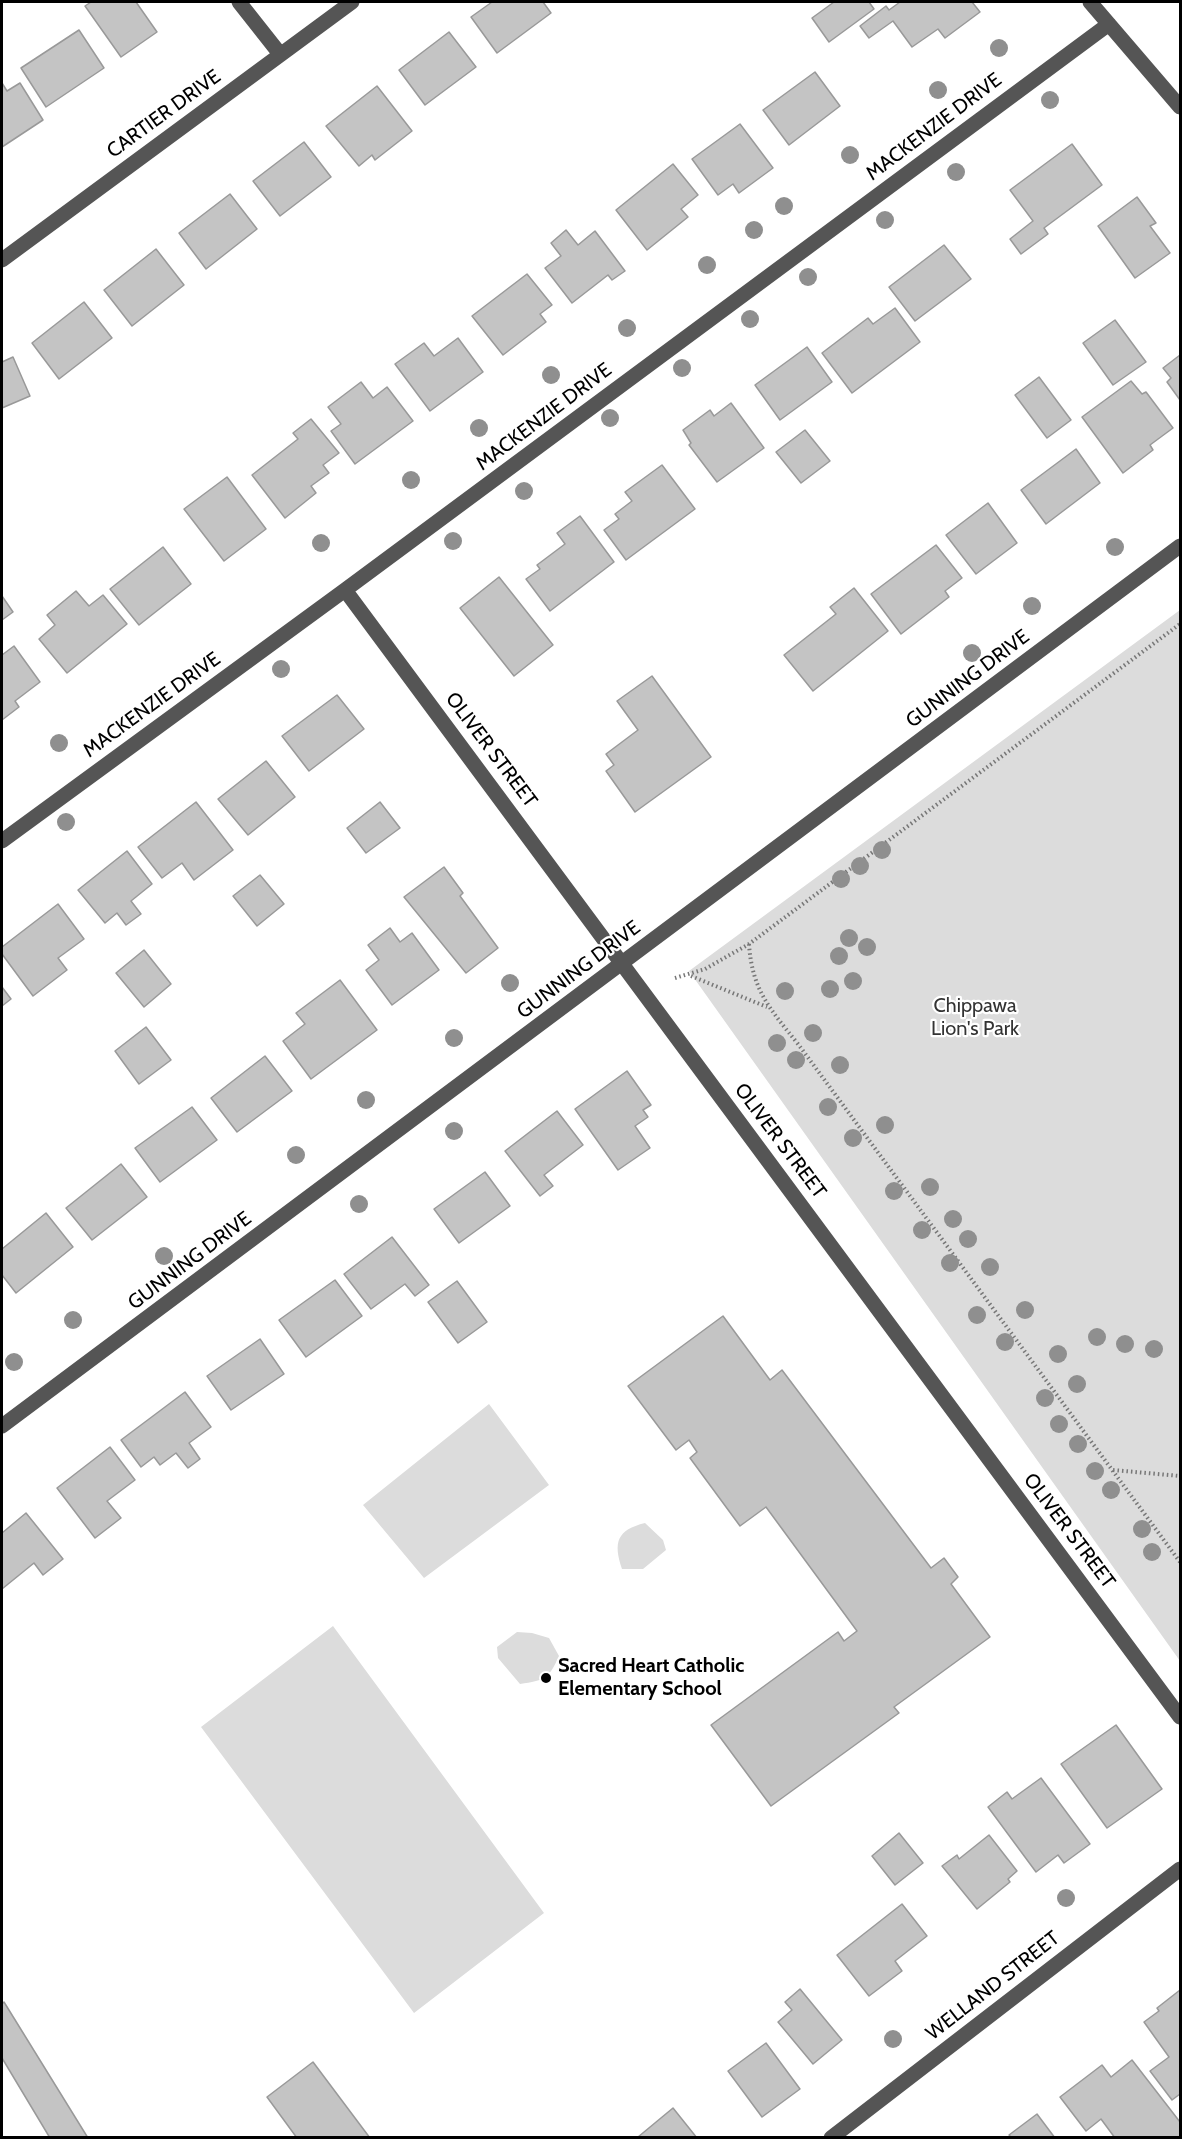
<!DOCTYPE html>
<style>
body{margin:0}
#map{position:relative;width:1182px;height:2139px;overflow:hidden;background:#fff;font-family:Cabin,sans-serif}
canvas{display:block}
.frame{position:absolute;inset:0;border:3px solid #000;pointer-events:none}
</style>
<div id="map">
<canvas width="1182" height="2139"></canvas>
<div class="frame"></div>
</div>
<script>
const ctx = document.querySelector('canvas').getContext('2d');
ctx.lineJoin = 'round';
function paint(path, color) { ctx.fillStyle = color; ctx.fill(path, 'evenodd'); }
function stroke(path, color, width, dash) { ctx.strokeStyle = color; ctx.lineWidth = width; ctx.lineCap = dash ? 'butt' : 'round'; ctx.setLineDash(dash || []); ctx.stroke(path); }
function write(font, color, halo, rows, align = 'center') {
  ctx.font = font + ' Cabin,sans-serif'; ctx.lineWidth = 4.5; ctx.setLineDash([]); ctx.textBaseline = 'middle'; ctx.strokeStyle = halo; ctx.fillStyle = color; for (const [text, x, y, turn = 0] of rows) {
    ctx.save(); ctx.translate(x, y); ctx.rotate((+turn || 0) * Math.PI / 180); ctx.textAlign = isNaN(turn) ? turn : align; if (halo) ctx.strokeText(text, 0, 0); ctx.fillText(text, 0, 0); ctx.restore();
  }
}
paint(new Path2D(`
 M1180,610V1661L689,971Z
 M489,1404L549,1485L424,1578L363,1505Z
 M645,1523L663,1540L666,1550L643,1569H622C613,1542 617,1530 645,1523Z
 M333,1626L544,1913L414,2013L201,1727Z
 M517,1632L532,1633L549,1638L559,1656C548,1680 545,1680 520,1684L498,1658L497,1647Z`), '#dcdcdc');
const building = new Path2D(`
 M91,2H136L157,32L121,57L85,6Z
 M492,2H543L551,13L497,53L471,17Z
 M834,2H869L874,9L829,42L812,18Z
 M900,2H972L980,12L945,38L938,29L912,47L893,21L869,38L860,26L886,6L889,10Z
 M79,30L104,68L46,107L21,68Z
 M449,32L476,67L425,105L399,70Z
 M815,72L840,106L789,145L763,110Z
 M2,83L7,91L20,83L43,120L2,147Z
 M377,86L412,131L375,160L372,155L359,166L326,126Z
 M740,124L773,168L739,193L733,184L718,195L692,159Z
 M304,142L331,177L280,216L253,181Z
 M1072,144L1102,185L1044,228L1048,234L1021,254L1010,239L1033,221L1010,190Z
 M673,164L698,195L681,209L688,217L647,250L616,210Z
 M230,194L257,229L206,269L179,233Z
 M1137,197L1156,223L1150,226L1170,253L1135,278L1098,226Z
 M566,230L578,245L595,231L625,271L612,280L608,275L572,303L545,268L561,256L551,243Z
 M944,245L971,279L915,321L889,287Z
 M156,249L184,285L132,326L104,290Z
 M527,274L552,305L540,314L546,322L503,355L472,316Z
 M84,302L112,338L59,379L32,343Z
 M895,308L920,342L852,393L822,353L868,318L873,324Z
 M1115,320L1146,362L1113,385L1083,343Z
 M458,338L483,372L430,411L395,364L424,343L434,356Z
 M807,347L832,382L780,420L755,385Z
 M1180,355V400L1167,382L1171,378L1163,368Z
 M13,357L30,396L2,408V362Z
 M1039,377L1071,420L1047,438L1015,395Z
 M1131,381L1142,394L1146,392L1173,428L1150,445L1153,450L1123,473L1082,417Z
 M361,382L373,398L387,387L413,421L355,464L331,431L341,424L328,407Z
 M731,403L764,448L717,482L689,445L691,443L683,430L710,410L714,416Z
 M311,419L339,453L323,465L329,473L311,486L316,493L285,518L252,475L298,439L293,433Z
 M805,430L830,461L801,483L776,452Z
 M1076,449L1100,483L1046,524L1021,490Z
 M662,465L695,509L626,560L604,530L619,519L615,514L632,501L625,492Z
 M227,477L266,529L224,561L184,509Z
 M988,503L1017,543L976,574L946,535Z
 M580,516L614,562L550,611L526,579L540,569L537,565L565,544L557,533Z
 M936,545L962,578L945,591L949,597L901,634L871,594Z
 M163,547L191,584L139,625L110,589Z
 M499,577L553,645L514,676L460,608Z
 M854,588L888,631L813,691L784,655L836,614L830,607Z
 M76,591L89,606L103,595L127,624L67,673L39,639L55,625L47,615Z
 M2,596L13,612L2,620Z
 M14,646L40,682L15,701L19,707L2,720V655Z
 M652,676L711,757L635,812L606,771L614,765L606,754L638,730L617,701Z
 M337,695L364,729L309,771L282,736Z
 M266,761L295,797L248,835L218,799Z
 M196,802L233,850L194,880L182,863L162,878L138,847Z
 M380,802L400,828L366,853L347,828Z
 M127,851L152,884L131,901L141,914L126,925L117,913L105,923L78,890Z
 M444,867L463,893L460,896L498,948L466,973L404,897Z
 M260,875L284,904L257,926L233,896Z
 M58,904L84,939L58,958L67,970L33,996L2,954V947Z
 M390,928L400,942L412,933L439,970L392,1005L366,970L379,960L368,945Z
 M144,950L171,984L144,1007L116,973Z
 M340,980L377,1030L311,1079L283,1041L305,1024L296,1013Z
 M2,987L11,999L2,1006Z
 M146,1027L171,1060L139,1084L115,1051Z
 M265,1056L292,1091L237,1132L211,1098Z
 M627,1071L651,1105L643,1110L648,1117L635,1126L650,1148L618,1170L575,1109Z
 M192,1107L217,1140L160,1182L135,1148Z
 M557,1111L583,1145L544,1175L553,1186L540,1196L505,1151Z
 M121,1164L147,1197L92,1240L66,1208Z
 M485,1172L510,1206L459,1243L434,1209Z
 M46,1213L73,1247L16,1293L2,1275V1249Z
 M392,1237L429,1285L415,1296L405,1284L371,1309L344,1274Z
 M335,1280L362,1316L306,1357L279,1320Z
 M457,1281L487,1322L458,1343L428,1302Z
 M723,1316L770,1380L782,1370L931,1568L944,1558L958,1577L951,1584L990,1637L894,1707L899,1713L771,1806L711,1725L838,1632L844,1641L857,1631L766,1507L740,1526L690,1458L697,1452L689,1440L676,1450L628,1386Z
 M260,1339L284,1374L231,1410L207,1376Z
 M185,1392L211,1427L189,1443L200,1459L188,1468L176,1453L160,1465L154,1457L141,1467L121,1440Z
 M110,1447L135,1480L107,1501L121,1518L95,1538L57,1488Z
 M26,1513L63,1559L43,1575L34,1563L2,1589V1533Z
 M1116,1725L1162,1789L1107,1828L1061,1764Z
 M1041,1778L1090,1844L1064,1863L1058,1855L1036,1872L988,1807L1007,1792L1012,1799Z
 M899,1833L923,1863L895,1885L872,1856Z
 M989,1835L1017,1871L1008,1879L1010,1882L977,1909L942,1866L957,1855L959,1859Z
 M902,1904L927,1936L895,1961L902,1971L869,1996L837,1955Z
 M800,1989L842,2040L813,2064L778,2022L792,2010L785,2002Z
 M1180,1990V2094L1172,2100L1150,2071L1169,2057L1144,2022L1159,2011L1157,2008Z
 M4,2002L88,2138H50L2,2058V2004Z
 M766,2043L800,2089L762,2117L728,2071Z
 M1132,2060L1180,2122V2138H1115L1101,2119L1086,2131L1060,2097L1102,2065L1111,2077Z
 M313,2062L370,2138H297L267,2097Z
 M673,2108L697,2138H638V2137Z
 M1037,2114L1055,2138H1012L1009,2135Z`);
paint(building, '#c4c4c4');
stroke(building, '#999', 1.5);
stroke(new Path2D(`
 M749,944C752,990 770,1009 798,1044L1180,1562
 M691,976L767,1007
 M675,978L705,969L749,944L1180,624
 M1113,1470L1180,1476`), '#777', 4, [1.5, 3]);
stroke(new Path2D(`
 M239,2L280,54
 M1090,2L1180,107
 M2,260L352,2
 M345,590L1180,1717
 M2,841L345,590L1109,24
 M2,1426L1180,546
 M831,2138L1180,1869`), '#555', 15);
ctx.fillStyle = '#8f8f8f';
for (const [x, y] of [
 [999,48],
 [938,90],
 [1050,100],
 [850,155],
 [956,172],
 [784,206],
 [885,220],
 [754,230],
 [707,265],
 [808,277],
 [750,319],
 [627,328],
 [682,368],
 [551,375],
 [610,418],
 [479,428],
 [411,480],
 [524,491],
 [453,541],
 [321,543],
 [1115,547],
 [1032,606],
 [972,653],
 [281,669],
 [59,743],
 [66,822],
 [882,850],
 [860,866],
 [841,879],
 [849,938],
 [867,947],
 [839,956],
 [853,981],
 [510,983],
 [830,989],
 [785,991],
 [813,1033],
 [454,1038],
 [777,1043],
 [796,1060],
 [840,1065],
 [366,1100],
 [828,1107],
 [885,1125],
 [454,1131],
 [853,1138],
 [296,1155],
 [930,1187],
 [894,1191],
 [359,1204],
 [953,1219],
 [922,1230],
 [968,1239],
 [164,1256],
 [950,1263],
 [990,1267],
 [1025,1310],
 [977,1315],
 [73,1320],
 [1097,1337],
 [1005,1342],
 [1125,1344],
 [1154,1349],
 [1058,1354],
 [14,1362],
 [1077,1384],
 [1045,1398],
 [1059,1424],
 [1078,1444],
 [1095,1471],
 [1111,1490],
 [1142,1529],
 [1152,1552],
 [1066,1898],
 [893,2039]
]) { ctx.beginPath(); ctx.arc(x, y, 9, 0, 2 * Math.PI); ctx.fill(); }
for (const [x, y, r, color] of [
 [546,1678,6,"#000"]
]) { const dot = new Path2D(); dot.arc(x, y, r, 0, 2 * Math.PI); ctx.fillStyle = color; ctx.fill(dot); stroke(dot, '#fff', 2); }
write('20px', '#000', '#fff', [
 ["CARTIER DRIVE",164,114,-36],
 ["MACKENZIE DRIVE",934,127,-37],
 ["MACKENZIE DRIVE",544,417,-37],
 ["GUNNING DRIVE",968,679,-37],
 ["MACKENZIE DRIVE",152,705,-36],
 ["OLIVER STREET",491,750,53],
 ["GUNNING DRIVE",579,970,-37],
 ["OLIVER STREET",780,1141,53],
 ["GUNNING DRIVE",190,1261,-37],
 ["OLIVER STREET",1069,1531,53],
 ["WELLAND STREET",993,1986,-38]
]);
write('20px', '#333', '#fff', [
 ["Chippawa",975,1006],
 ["Lion's Park",975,1029]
]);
write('bold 20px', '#000', '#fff', [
 ["Sacred Heart Catholic",558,1666],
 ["Elementary School",558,1689]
], 'left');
</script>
